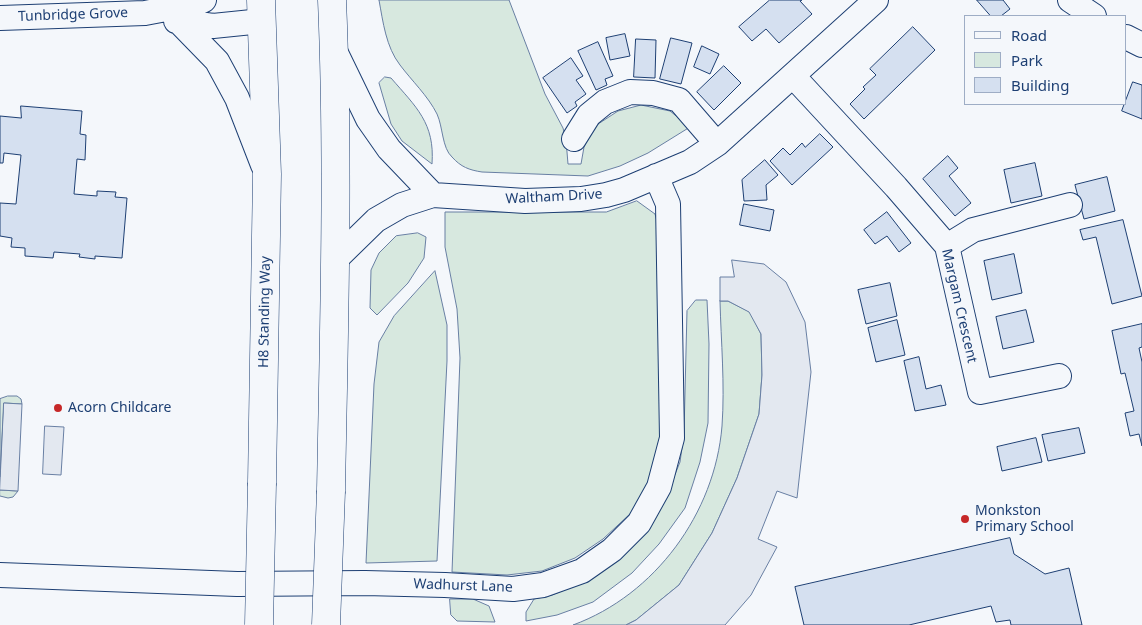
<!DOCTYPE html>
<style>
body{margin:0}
#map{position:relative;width:1142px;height:625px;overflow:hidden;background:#f4f7fb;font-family:"Noto Sans",sans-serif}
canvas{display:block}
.legend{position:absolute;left:964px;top:15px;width:162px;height:90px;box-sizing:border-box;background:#f4f7fb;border:1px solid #9eadc5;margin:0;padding:6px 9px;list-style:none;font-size:15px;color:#1d3f73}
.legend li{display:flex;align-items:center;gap:10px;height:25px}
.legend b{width:25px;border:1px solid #9eadc5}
</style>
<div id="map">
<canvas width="1142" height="625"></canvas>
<ul class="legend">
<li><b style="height:6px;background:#f4f7fb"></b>Road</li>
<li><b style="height:14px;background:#d7e8df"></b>Park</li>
<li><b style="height:14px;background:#d5e0f0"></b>Building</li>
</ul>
</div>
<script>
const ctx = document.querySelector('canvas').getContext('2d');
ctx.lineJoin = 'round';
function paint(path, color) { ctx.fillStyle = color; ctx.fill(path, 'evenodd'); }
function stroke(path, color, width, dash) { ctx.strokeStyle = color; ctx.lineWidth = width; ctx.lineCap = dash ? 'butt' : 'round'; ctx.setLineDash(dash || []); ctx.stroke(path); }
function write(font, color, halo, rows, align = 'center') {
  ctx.font = font + ' "Noto Sans",sans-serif'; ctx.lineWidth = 4; ctx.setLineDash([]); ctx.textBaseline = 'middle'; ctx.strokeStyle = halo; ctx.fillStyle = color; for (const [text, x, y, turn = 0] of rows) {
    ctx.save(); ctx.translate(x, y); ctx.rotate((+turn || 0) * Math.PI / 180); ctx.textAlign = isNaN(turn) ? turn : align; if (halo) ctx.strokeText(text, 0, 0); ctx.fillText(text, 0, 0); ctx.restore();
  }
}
const green = new Path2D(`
 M379,0H509L545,94L563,128L566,140L568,164H581L584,147L592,128L618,111L641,105L670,111L690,127L648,153L620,166L588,176L482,172C469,170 461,167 452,157C442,148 443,127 437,114C428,96 412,81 400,65C386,47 383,22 379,0Z
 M385,77L391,78C416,107 435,123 432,164L402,141L391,124L379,83Z
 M637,201L655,214L660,232L663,446L650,480L631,513L603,539L575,558L542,571L507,575L452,572L460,358L457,309L445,247V212H606Z
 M418,233L426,237L424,258L408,283L377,315L370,308L371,270L379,253L396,236Z
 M435,271L447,325V361L437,561L366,563L374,384L379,342L394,316Z
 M696,300H707L709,344L708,423L700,462L685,508L659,544L632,573L593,602L557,615L526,621V612L534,599L552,595L579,584L663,504L680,462L684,433L687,311Z
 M720,301H728L750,312L761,334L762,375L759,414L737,478L712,533L679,585L636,620L626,625H573C655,595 715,513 722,426C725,384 721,342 720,301Z
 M8,396H17L21,399L22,404L4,403L0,477V399Z
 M0,490L18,491L13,497L8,498L0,496Z
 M450,599H473L489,606L495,622L457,621L451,615Z`);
paint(green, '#d7e8df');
stroke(green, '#687fa3', 1);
const parking = new Path2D(`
 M732,260L764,264L786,282L805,322L811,372L797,498L777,491L758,539L777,547L751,595L725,625H626L636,620L679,585L712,533L737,478L759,414L762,375L761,334L749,312L728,301H720V277H734Z
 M4,403L22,404L18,491L0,490Z
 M45,426L64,427L61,475L43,474Z`);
paint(parking, '#e3e8f0');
stroke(parking, '#687fa3', 1);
const building = new Path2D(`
 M770,0H802L800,1L812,14L779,43L766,29L752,41L739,27Z
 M977,0H1003L1010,9L1001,16H991Z
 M913,27L935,50L864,119L850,104L865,89L863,87L876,75L870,69Z
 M625,34L630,56L610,60L606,38Z
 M671,38L692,43L681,84L660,79Z
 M636,39L656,40L655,78L634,77Z
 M598,42L613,76L605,79L607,85L596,90L578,51Z
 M702,46L719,54L710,74L694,67Z
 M571,58L583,76L576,80L586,94L575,102L577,106L567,113L543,78Z
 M724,66L741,83L714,110L697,92Z
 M1133,82L1142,85V119L1122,111Z
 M21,106L82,111L80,134L86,135L85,160L77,159L74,194L97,196V191L116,192L115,197L127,198L122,258L95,256V259L79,257L80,254L54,252L53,258L25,256V248L11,247L12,238L0,236V203L16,204L21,155L4,153L3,163H0V116L21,118Z
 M820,134L833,147L792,185L770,161L783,148L790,155L802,143L805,147Z
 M948,156L958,168L949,176L971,203L955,216L923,179Z
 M765,160L778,175L766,185L767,200L744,201L742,180Z
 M1035,163L1042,196L1011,203L1004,170Z
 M1107,177L1115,211L1084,219L1075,185Z
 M744,204L774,210L770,231L740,225Z
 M887,212L911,243L899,252L887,236L875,244L864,230Z
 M1123,220L1142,296L1112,304L1096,237L1083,240L1080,230Z
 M1014,254L1022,293L992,300L984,261Z
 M890,283L897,316L866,324L858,290Z
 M1026,310L1034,342L1003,349L996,317Z
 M897,320L905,355L876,362L868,328Z
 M1142,324V347L1139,348L1142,362V446L1139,434L1130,436L1125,413L1134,411L1125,373L1121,374L1112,331Z
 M919,357L926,389L941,385L946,405L915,411L904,361Z
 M1079,428L1085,453L1048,461L1042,435Z
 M1036,438L1042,462L1002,471L997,447Z
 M1010,538L1014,554L1045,574L1069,568L1082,625H1011L1010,620L996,622L991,606L909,625H804L795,587Z`);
paint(building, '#d5e0f0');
stroke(building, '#1d3f73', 1);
const street = new Path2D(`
 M1070,0L1094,16
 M0,18L145,13L198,3L204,0
 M176,21L213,26L262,21
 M180,23L217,61L237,98L263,165
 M1126,37L1142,45
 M334,49L368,119L389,149L433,195
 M793,76L896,187L947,246L980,392L1059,376
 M574,139L589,115L605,102L630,92L653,93L679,100L717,144
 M947,246L973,230L1070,205
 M335,260L376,220L402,205L433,195L525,201L581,199L606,195L624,190L690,162L717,144L876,0
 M0,575L237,584L365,583L445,585L513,589L543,585L582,571L612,550L639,523L659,487L672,438L668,204L656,176`);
const highway = new Path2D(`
 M261,0L267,174L262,483
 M331,491C334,327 339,163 332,0`);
stroke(street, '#1d3f73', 26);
stroke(highway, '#1d3f73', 29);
stroke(street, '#f4f7fb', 24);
stroke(highway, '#f4f7fb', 28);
const highwayBridge = new Path2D(`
 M259,625L262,483
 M326,625L331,491`);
stroke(highwayBridge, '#1d3f73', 29, []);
stroke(highwayBridge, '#f4f7fb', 28);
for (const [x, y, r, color] of [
 [58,408,5,"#c62828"],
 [965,519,5,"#c62828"]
]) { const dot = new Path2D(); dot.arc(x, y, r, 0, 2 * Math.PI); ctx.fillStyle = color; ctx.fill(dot); stroke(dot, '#f4f7fb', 2); }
write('14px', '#1d3f73', '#f4f7fb', [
 ["Tunbridge Grove",73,15,-2],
 ["Waltham Drive",554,197,-3],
 ["Margam Crescent",959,306,77],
 ["H8 Standing Way",265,312,-89],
 ["Wadhurst Lane",463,586,2]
]);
write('14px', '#1d3f73', '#f4f7fb', [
 ["Acorn Childcare",68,408],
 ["Monkston",975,511],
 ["Primary School",975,527]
], 'left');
</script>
